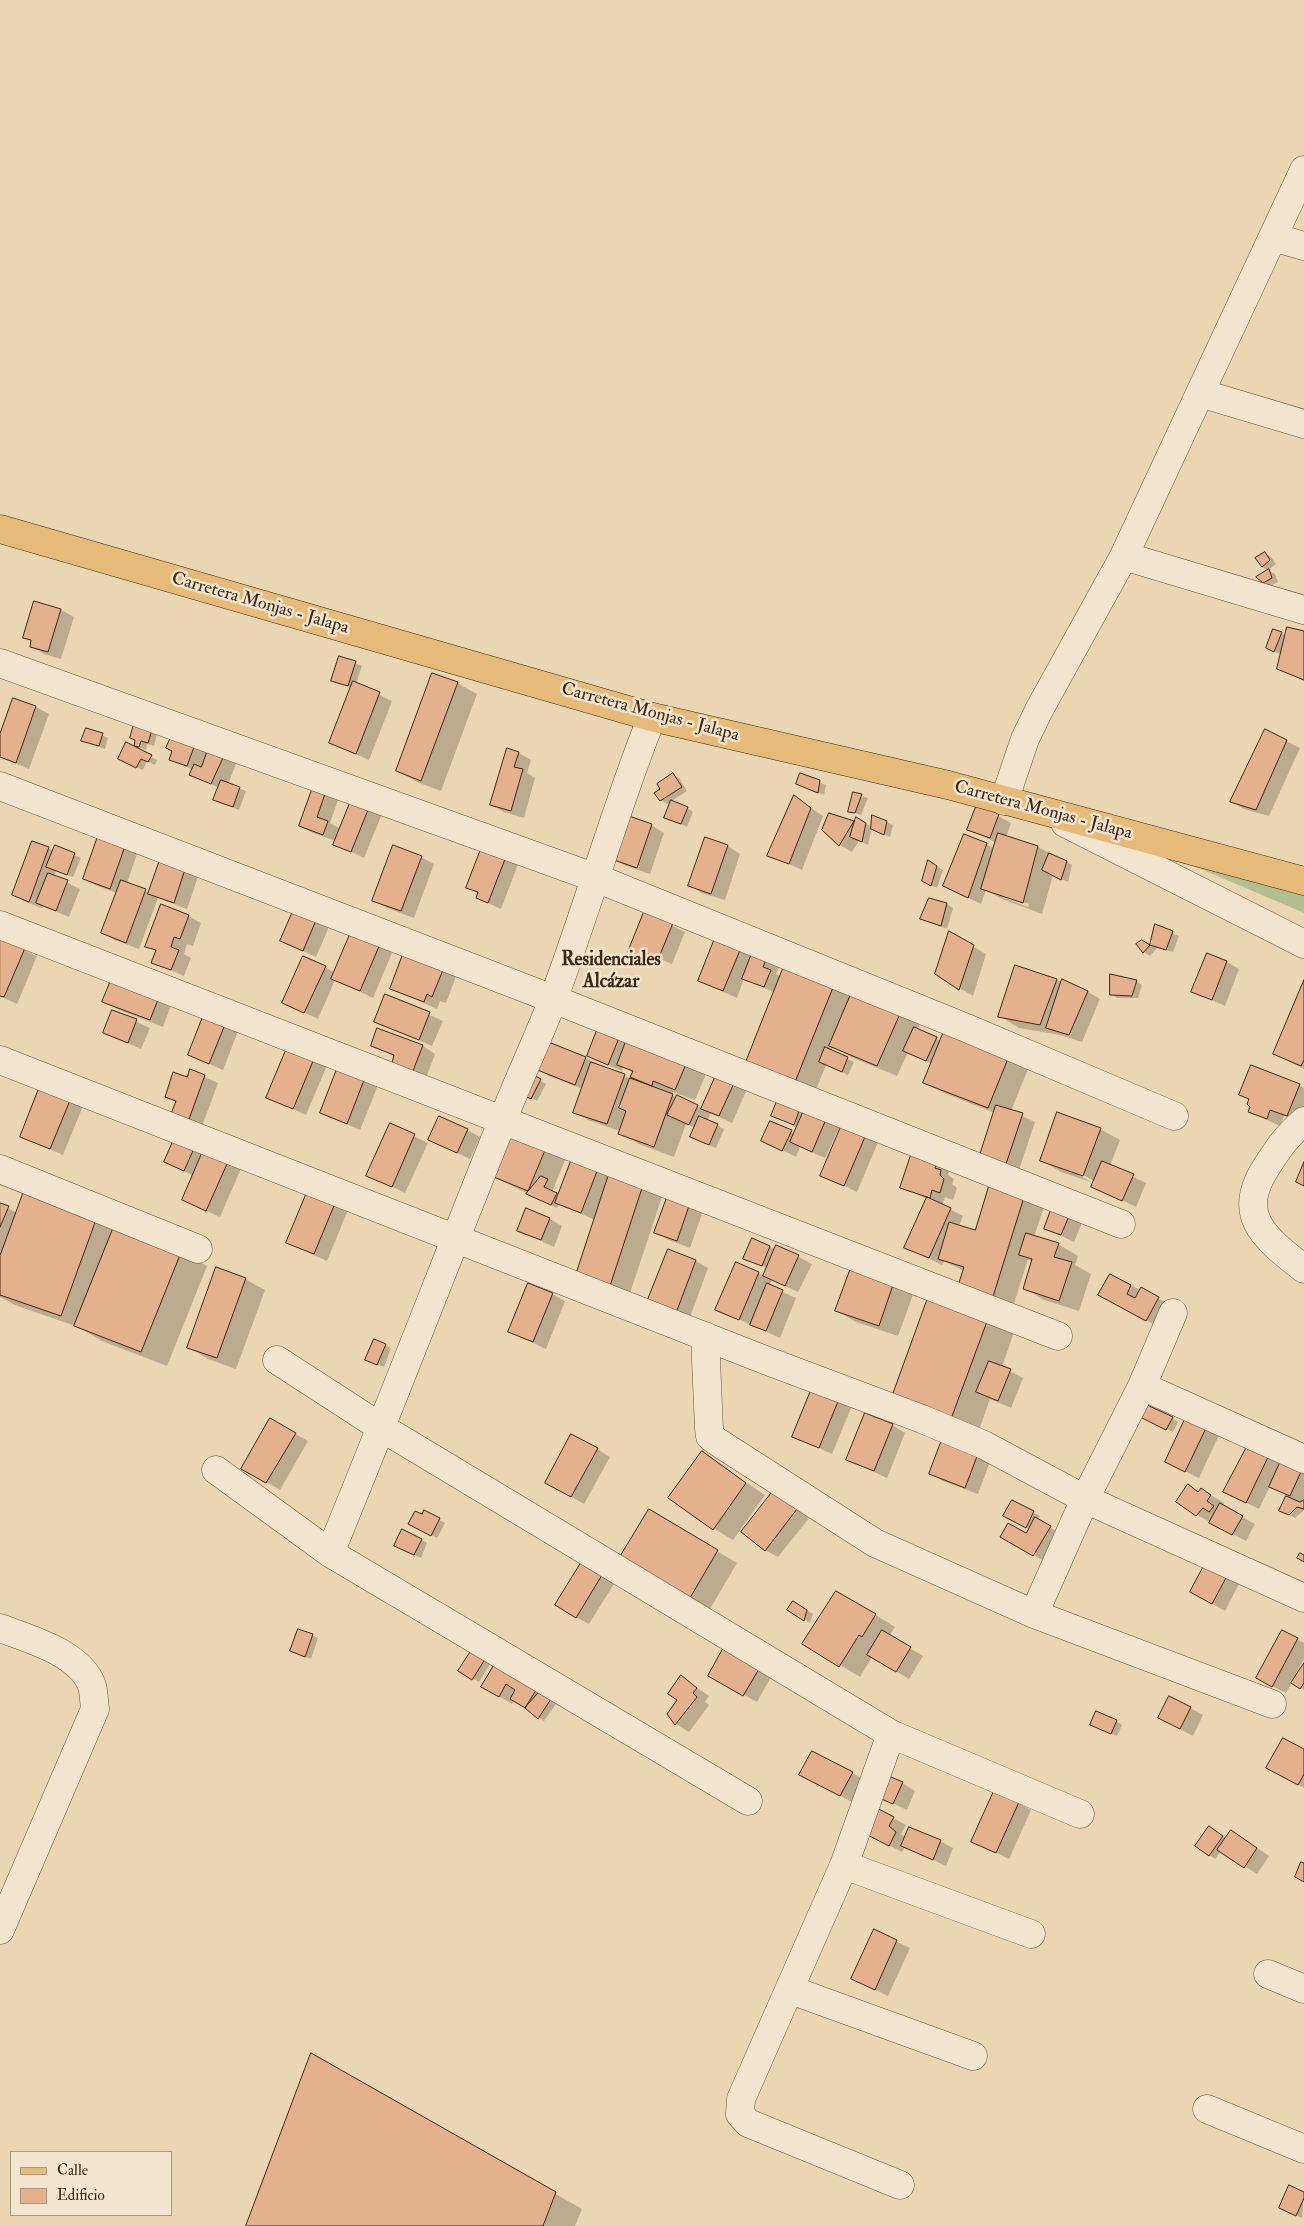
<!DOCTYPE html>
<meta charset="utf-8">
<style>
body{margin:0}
#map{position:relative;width:1304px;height:2226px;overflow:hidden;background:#ebd6b3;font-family:"IM FELL Double Pica",serif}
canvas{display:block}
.legend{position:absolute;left:10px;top:2151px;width:162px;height:65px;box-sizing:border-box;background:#f2e4ce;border:1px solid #a99983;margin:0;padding:6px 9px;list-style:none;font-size:15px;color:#3c2813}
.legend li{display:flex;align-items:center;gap:10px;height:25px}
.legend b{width:25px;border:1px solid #a99983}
</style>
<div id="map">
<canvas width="1304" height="2226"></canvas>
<ul class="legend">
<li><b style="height:6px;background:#e6bb7a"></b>Calle</li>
<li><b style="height:14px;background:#e5b08e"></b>Edificio</li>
</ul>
</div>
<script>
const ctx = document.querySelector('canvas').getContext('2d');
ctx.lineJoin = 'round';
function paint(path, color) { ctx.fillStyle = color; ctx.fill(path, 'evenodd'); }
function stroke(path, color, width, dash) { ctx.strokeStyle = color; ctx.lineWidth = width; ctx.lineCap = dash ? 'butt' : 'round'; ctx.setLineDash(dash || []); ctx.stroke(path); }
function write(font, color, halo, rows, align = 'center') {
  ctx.font = font + ' "IM FELL Double Pica",serif'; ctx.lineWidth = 5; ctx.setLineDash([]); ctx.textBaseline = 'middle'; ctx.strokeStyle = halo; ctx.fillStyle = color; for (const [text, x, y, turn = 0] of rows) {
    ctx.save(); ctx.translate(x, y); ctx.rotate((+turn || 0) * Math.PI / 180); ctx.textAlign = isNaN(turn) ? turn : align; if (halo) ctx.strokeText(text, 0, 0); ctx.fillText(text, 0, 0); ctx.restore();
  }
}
paint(new Path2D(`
 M1166,854L1304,874V913Z`), '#b4be8f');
paint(new Path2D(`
 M1265,553L1271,557L1276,564L1268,570L1262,567Z
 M1269,571L1275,574L1278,582L1270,586L1264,582Z
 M35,602L61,610L74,617L61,659L44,654L31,646L32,641L25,637Z
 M1281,633L1286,636L1304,633V681L1279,668L1282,655L1267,647Z
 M340,657L362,666L356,684L392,701L369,760L330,743L352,688L333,680Z
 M457,683L477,694L441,791L417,782L397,770Z
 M14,699L36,707L49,714L29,769L0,757V737Z
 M159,727L154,746L147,744L146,750L135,745L136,740Z
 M1266,731L1300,748L1269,816L1244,809L1231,801Z
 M102,735L108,738L105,749L83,741Z
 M173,736L238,759L228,784L246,791L239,810L215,800L219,788L191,774L193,770L171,759L174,751Z
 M127,744L157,760L155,765L147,761L143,770L125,762Z
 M519,753L531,760L527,773L535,778L524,818L504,812L491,805Z
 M673,775L679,778L687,791L667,804L661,800L656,793Z
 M801,775L826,785L824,795L803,787Z
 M325,792L338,800L330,823L341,829L353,800L382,814L364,858L335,844L336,841L313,833L300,826Z
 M854,794L868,798L861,815L849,811Z
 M794,797L823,816L802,870L769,855Z
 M687,808L693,812L687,827L671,820Z
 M873,816L893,825L890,837L872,828L868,845L859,841L852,852L840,845L824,830L853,822L856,823L857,819L872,827Z
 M998,816L1011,823L1006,837L1038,847L1072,865L1068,882L1053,875L1042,914L1002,899L986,890L981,904L944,886L986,844L995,849L997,843L969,830ZM1002,895L1029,904L1028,907L1002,897Z
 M651,825L664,833L650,874L626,866L613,858Z
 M33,842L54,851L56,847L81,858L73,877L56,871L54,876L80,889L69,917L43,906L42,908L26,902L13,895Z
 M483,846L519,862L501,909L477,898L479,894L467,887Z
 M728,846L740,854L725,900L702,893L690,885Z
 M125,847L137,854L127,883L150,893L163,856L200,871L187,909L158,898L139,949L115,940L102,933L117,893L97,886L84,879Z
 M421,857L434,864L414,918L387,908L374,900Z
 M934,865L943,870L937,888L923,881Z
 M947,904L953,908L947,929L922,919Z
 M294,911L329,927L316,957L282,941Z
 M645,913L685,932L672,964L660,959L657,965L630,951Z
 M188,916L201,923L193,946L187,944L184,954L191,958L184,976L153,962L157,952L147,946Z
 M1156,926L1179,936L1173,952L1157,948L1150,956L1144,952L1142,941L1151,947Z
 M950,933L986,954L973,996L936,974Z
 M718,934L781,963L776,974L781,977L787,962L835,981L854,992L855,989L902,1008L922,1019L917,1030L941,1041L945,1032L1008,1057L1028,1069L1011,1111L1035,1122L1019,1170L994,1162L981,1155L995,1113L944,1093L925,1082L932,1064L908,1052L897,1076L851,1057L833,1047L831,1051L854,1062L848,1075L826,1065L815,1092L767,1073L747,1062L775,993L744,978L737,998L699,981ZM993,1158L1012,1165V1167L993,1161Z
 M0,939L37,956L17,1004L0,996Z
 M379,945L392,953L373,998L335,980L318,1019L284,1003L325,967L335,973Z
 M406,951L457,974L446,1003L440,1001L437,1009L391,988Z
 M1227,962L1239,969L1225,1006L1192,991Z
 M1016,967L1057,980L1088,992L1100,999L1082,1042L1060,1035L1019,1028L1000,1016Z
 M1136,981L1142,985L1138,998H1117L1111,994Z
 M1304,983V1069L1275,1054Z
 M386,996L443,1021L432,1046L375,1021Z
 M173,1000L163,1027L117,1009L104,1001Z
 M113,1011L150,1028L141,1049L105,1033Z
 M207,1011L240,1026L223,1070L190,1055Z
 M601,1021L709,1067L695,1100L673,1092L672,1095L677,1098L703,1109L718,1075L747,1089L732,1123L711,1113L707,1121L724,1129L716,1148L697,1140L695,1128L686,1124L674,1157L639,1144L620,1133V1131L588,1120L575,1112L583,1089L549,1076L536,1068L585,1058L631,1079L634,1073L623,1067L622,1071L588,1056Z
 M378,1030L423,1046L435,1054L426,1078L393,1062L395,1057L372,1045Z
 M290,1045L328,1063L306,1115L268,1098Z
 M191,1071L218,1083L201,1129L185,1123L177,1102L166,1096L188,1079Z
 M526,1073L546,1084L537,1101L517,1090Z
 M366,1076L379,1083L360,1130L321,1113Z
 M1299,1085L1304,1088V1113L1300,1123L1284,1116L1280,1126L1250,1112Z
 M70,1099L83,1106L63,1155L21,1136Z
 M802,1104L840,1126L825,1158L800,1147L796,1157L763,1140L791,1132L795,1134L798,1128L772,1115Z
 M390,1125L428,1143L405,1193L368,1175Z
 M505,1126L567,1155L552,1192L559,1196L574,1158L643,1186L662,1197L628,1299L596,1289L595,1220L559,1204L557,1208L486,1173Z
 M1100,1129L1120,1140L1110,1166L1146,1183L1136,1207L1092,1186L1094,1181L1078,1172L1077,1174L1091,1182L1061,1172L1041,1160Z
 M467,1130L480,1137L470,1159L430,1140Z
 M866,1133L879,1140L857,1192L822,1175Z
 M175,1139L243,1164L220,1217L183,1200L194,1176L165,1162Z
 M915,1148L951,1163L948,1175L954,1179L952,1184L957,1188L953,1200L945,1197L942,1205L963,1216L959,1226L976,1232L991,1185L1044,1207L1034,1237L1058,1244L1078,1256L1075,1265L1091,1274L1079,1311L1044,1300L1024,1288L1033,1262L1028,1259L1011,1313L964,1271L944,1261L942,1265L906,1247L927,1199L902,1187Z
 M311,1187L350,1205L327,1261L288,1243Z
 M25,1192L181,1251L207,1266L167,1366L102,1341L78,1327L15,1305L0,1297V1204L17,1213Z
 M670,1194L704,1208L690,1248L669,1240L656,1233Z
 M1055,1204L1084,1218L1074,1242L1045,1228Z
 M550,1219L562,1226L554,1247L519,1230Z
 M777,1246L812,1264L798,1292L772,1280L769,1286L796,1298L780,1338L717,1309L737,1263L764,1276L767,1268L745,1259L770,1247L775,1250Z
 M696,1261L708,1268L689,1320L662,1309Z
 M1110,1275L1171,1305L1159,1327L1112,1302Z
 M245,1279L265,1290L236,1369L208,1359L188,1347Z
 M894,1280L914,1292L898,1336L856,1322L837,1311Z
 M552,1294L565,1301L546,1349L510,1332Z
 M930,1297L1014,1332L1002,1367L1023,1378L1011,1408L990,1399L978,1433L919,1412Z
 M385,1345L391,1348L384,1367L373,1363Z
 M838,1400L851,1408L832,1454L794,1436Z
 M1188,1416L1220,1433L1199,1478L1166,1462Z
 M1172,1418L1178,1422L1173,1432L1146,1419Z
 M271,1420L308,1441L280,1490L243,1468Z
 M892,1425L905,1433L887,1478L848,1460Z
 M1250,1443L1304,1464V1510L1295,1518L1281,1511L1288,1496L1270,1486L1259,1509L1225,1492Z
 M597,1449L610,1457L584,1504L559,1490Z
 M978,1452L991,1459L978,1494L943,1481L931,1474Z
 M702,1453L765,1495L733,1540L713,1528Z
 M1189,1486L1199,1492L1201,1489L1214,1497L1224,1503L1222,1506L1255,1524L1246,1541L1197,1515L1177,1501Z
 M786,1500L809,1518L778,1557L765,1550Z
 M1012,1502L1040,1516L1037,1520L1063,1535L1046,1562L1002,1537L1026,1535L1030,1529L1005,1516Z
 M649,1511L737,1563L707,1614L619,1562Z
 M424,1512L445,1523L437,1538L410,1524L422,1516Z
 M422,1540L427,1543L421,1558L402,1549Z
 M585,1559L617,1579L589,1624L576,1617Z
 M1207,1563L1240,1582L1225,1611L1192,1592Z
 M793,1602L813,1614L810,1623L789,1610Z
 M874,1614L895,1627L889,1636L923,1656L909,1679L872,1657L860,1677L804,1643Z
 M1282,1631L1304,1643V1659L1293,1679L1295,1680L1304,1666V1690L1292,1682L1286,1693L1270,1685Z
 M312,1635L318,1638L311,1659L291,1651Z
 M473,1650L492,1661L479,1682L460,1671Z
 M724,1651L771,1677L757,1702L710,1676Z
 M496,1664L556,1704L544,1721L515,1700L512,1704L483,1686Z
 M681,1677L709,1696L705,1702L709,1705L689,1732L676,1724L668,1714L679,1700Z
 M1170,1697L1203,1715L1193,1736L1160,1718Z
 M1116,1721L1122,1725L1117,1736L1098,1728Z
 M1304,1750V1788L1281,1775Z
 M852,1773L865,1780L854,1803L814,1782Z
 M902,1783L915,1791L907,1810L873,1794Z
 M1018,1803L1031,1810L1009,1859L973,1841Z
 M893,1818L906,1825L901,1834L906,1838L940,1841L953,1848L946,1866L905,1847L902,1852L875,1838Z
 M1216,1831L1226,1838L1244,1839L1269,1856L1257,1874L1221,1851L1215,1859L1197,1846Z
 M874,1931L910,1948L888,1996L853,1979Z
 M311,2055L582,2209L575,2226H247Z
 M1304,2193L1302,2218L1287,2211Z`), '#0003');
const building = new Path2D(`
 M1265,552L1270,560L1262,567L1255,558Z
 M1269,569L1272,578L1263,583L1256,577Z
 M34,601L61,609L48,652L30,647L31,640L23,638Z
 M1287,627L1304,631V680L1277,669Z
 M1273,629L1282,632L1274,652L1266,648Z
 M339,656L356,661L348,686L331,681Z
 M432,673L458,682L421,781L396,771Z
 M353,681L380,692L356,754L329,743Z
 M13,698L36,706L16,763L0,757V734Z
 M136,717L154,723L148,743L141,741L139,747L134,746L135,740L130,738Z
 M86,728L103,733L99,746L81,741Z
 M1265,729L1287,740L1256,810L1230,802Z
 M172,735L195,744L187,766L169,760L172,751L166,748Z
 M126,742L152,755L148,762L141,759L136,768L118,759Z
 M210,744L226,751L211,784L189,775L194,764L201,767Z
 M507,748L519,752L514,767L523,769L511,811L490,805Z
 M673,773L682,787L660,801L654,793L660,789L657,784Z
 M800,773L820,780L818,793L796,784Z
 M221,780L240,787L233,807L213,800Z
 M313,787L326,791L317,817L328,821L323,835L299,826Z
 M853,792L862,794L855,813L848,812Z
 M794,795L811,808L789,864L767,856Z
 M352,798L370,805L351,852L333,845Z
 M671,800L688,807L681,824L664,818Z
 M977,804L999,814L990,838L967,830Z
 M829,813L854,821L839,846L822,830Z
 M626,815L652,824L637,868L611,859Z
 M872,815L887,821L884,835L871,829Z
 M856,817L866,823L862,842L850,837Z
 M998,833L1038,846L1023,903L981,889Z
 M964,834L987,843L968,898L943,886Z
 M98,836L125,846L110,889L83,879Z
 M705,837L728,845L711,894L688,886Z
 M32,841L49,847L29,902L12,895Z
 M483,844L507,854L488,903L476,898L478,892L466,888Z
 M55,845L75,853L67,875L46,867Z
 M393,845L422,856L401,911L372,901Z
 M1049,853L1067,861L1061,880L1042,870Z
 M162,854L187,863L174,903L148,894Z
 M928,860L937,866L931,886L922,881Z
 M48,873L68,880L56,911L36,903Z
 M121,880L146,889L126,943L101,933Z
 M929,898L947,903L941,926L920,919Z
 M161,904L189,915L180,939L174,937L171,947L179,950L171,970L151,963L156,950L145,947Z
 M294,909L317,918L303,951L280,941Z
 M644,912L673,923L659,957L646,953L644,958L628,952Z
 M1155,924L1173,931L1166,950L1150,945Z
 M949,931L974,945L959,990L935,974Z
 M351,932L380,944L360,991L331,979Z
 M717,933L743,943L723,991L698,981Z
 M0,937L25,948L4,997L0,996Z
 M1142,940L1150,945L1143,953L1136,944Z
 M754,948L768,954L763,967L771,970L764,987L742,979Z
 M405,949L445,965L432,997L427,994L424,1002L390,989Z
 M1207,953L1227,961L1212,1000L1191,992Z
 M303,956L326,966L304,1013L282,1003Z
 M786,961L836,980L795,1082L746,1062Z
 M1015,965L1057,979L1040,1025L998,1017Z
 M114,973L161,992L150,1020L102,1002Z
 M1110,974L1137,980L1132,996L1110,995Z
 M1062,979L1088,991L1069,1035L1046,1028Z
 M1304,980V1060L1301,1066L1273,1054Z
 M854,987L903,1007L877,1066L829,1046Z
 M385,994L430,1012L419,1040L374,1022Z
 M206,1009L228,1017L209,1064L188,1055Z
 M112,1010L137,1019L128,1043L103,1033Z
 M601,1020L623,1028L608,1065L587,1056Z
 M914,1027L937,1037L926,1061L903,1051Z
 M377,1028L423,1045L413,1071L392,1063L394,1055L371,1046Z
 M630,1031L690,1055L675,1090L653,1081L652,1086L630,1077L633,1071L617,1065Z
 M944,1031L1009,1056L988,1108L923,1083Z
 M546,1041L586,1057L575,1085L535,1069Z
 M289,1043L316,1054L293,1109L266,1098Z
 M825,1047L848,1057L842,1072L819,1062Z
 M591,1062L625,1074L607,1124L573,1113Z
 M339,1064L366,1075L347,1124L320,1113Z
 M1251,1065L1300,1084L1287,1116L1270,1110L1267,1119L1248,1112L1250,1107L1247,1104L1249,1099L1239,1095Z
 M190,1069L205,1075L188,1122L170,1116L176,1101L165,1097L173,1072L187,1077Z
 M526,1071L541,1079L531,1099L515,1091Z
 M717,1073L735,1081L719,1116L701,1109Z
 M630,1078L673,1094L654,1147L618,1134L626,1111L619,1108Z
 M40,1086L71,1098L50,1149L20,1137Z
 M780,1094L802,1103L794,1125L771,1116Z
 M677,1095L698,1105L689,1125L667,1115Z
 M996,1105L1023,1113L1006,1164L980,1155Z
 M805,1108L827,1117L812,1152L790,1142Z
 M1057,1112L1101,1128L1083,1176L1040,1161Z
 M439,1116L468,1129L457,1153L428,1140Z
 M699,1116L718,1124L709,1145L690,1137Z
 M770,1121L792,1130L782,1151L761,1141Z
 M843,1122L867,1132L844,1186L820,1176Z
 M390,1123L415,1134L392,1187L366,1176Z
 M504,1125L548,1143L528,1191L484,1173Z
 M175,1137L195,1146L184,1171L164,1162Z
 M206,1144L231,1155L206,1211L182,1200Z
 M914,1146L939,1154L935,1168L941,1170L940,1175L944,1179L940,1193L932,1190L930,1198L900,1188Z
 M573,1156L599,1166L581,1213L555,1203Z
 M1102,1161L1134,1174L1122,1201L1091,1187Z
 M1304,1162V1186L1296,1182Z
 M609,1174L643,1185L609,1289L575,1278Z
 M541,1176L548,1179L544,1187L557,1193L551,1205L526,1194Z
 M990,1183L1025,1194L991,1303L956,1292L964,1267L938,1259L949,1222L975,1230Z
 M310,1185L338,1196L314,1254L286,1243Z
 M24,1191L97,1217L61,1316L0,1295V1256Z
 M669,1192L691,1200L677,1241L654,1233Z
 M927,1197L951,1208L929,1258L904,1248Z
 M1054,1202L1072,1209L1061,1235L1044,1229Z
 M0,1203L9,1206L0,1227Z
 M526,1208L550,1218L541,1240L517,1231Z
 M115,1224L182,1250L141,1352L74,1326Z
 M1026,1233L1059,1243L1054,1257L1072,1262L1059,1301L1023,1289L1032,1259L1019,1255Z
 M752,1238L770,1246L762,1266L743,1259Z
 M776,1245L799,1255L785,1286L763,1276Z
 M668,1249L696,1260L676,1313L647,1302Z
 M736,1262L759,1272L739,1320L715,1310Z
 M852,1265L895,1279L879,1326L835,1311Z
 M216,1267L246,1278L217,1358L187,1348Z
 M1110,1274L1131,1285L1127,1294L1135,1298L1141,1287L1159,1297L1146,1321L1098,1295Z
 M528,1283L553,1293L533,1342L508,1332Z
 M767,1283L783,1290L766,1331L750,1325Z
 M929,1295L989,1316L951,1419L892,1397Z
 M374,1339L386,1344L377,1365L365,1360Z
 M989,1361L1011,1369L998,1401L976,1392Z
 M812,1388L839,1399L819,1448L792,1437Z
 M1145,1404L1173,1417L1166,1430L1138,1416Z
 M865,1413L893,1424L874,1471L846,1460Z
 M1187,1415L1208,1424L1185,1472L1165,1462Z
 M270,1418L296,1433L266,1483L241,1469Z
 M571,1434L598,1448L571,1497L545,1483Z
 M943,1437L979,1451L965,1488L929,1474Z
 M1250,1441L1270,1453L1246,1503L1223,1492Z
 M702,1451L746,1483L713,1530L668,1498Z
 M1284,1454L1304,1465L1290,1496L1269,1487Z
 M1188,1484L1198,1492L1201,1488L1211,1495L1207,1501L1214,1506L1209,1512L1203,1508L1196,1516L1176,1502Z
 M773,1491L797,1509L765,1551L741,1532Z
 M1286,1496L1300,1502L1304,1500V1509L1297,1507L1289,1515L1279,1511Z
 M1012,1500L1034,1511L1026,1528L1003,1516Z
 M1220,1503L1243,1516L1232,1535L1209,1523Z
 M649,1509L718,1550L687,1603L617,1562Z
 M424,1510L440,1518L431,1536L408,1524L415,1511L422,1514Z
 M1035,1517L1051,1526L1033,1556L1000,1537L1008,1523L1026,1533Z
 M402,1529L422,1539L414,1555L394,1546Z
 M1300,1553L1304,1555V1562L1297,1558Z
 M584,1558L605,1570L576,1618L555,1605Z
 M1206,1562L1228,1574L1212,1604L1190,1592Z
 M836,1591L876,1614L862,1637L859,1635L839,1667L802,1644Z
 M793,1601L807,1610L804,1621L787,1610Z
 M298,1629L313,1634L305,1657L290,1651Z
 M882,1630L911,1647L896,1672L867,1655Z
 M1282,1630L1298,1638L1272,1687L1256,1678Z
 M473,1648L487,1656L472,1680L458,1671Z
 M723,1649L759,1669L743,1696L708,1676Z
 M496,1662L538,1687L525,1708L510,1699L515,1690L506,1684L499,1697L481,1687Z
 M1304,1663V1683L1300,1689L1291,1683Z
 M681,1675L697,1688L693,1693L697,1697L675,1725L667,1714L677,1700L668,1694Z
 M540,1691L551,1699L538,1719L525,1708Z
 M1169,1696L1191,1707L1180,1729L1158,1718Z
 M1096,1711L1117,1720L1111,1734L1090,1725Z
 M1283,1738L1304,1749V1774L1298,1785L1266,1768Z
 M812,1751L853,1772L840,1796L799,1775Z
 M881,1773L903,1782L893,1804L872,1795Z
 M994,1791L1019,1802L996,1853L971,1842Z
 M873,1806L894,1817L889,1826L896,1832L889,1846L860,1831Z
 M1209,1826L1223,1836L1209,1856L1195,1846Z
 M909,1827L941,1840L933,1860L901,1846Z
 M1231,1830L1257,1848L1244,1868L1217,1850Z
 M1301,1862L1304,1863V1882L1295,1877Z
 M874,1929L897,1940L875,1990L851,1979Z
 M311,2053L556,2192L543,2226H246Z
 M1289,2185L1304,2192V2198L1296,2216L1279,2208Z`);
paint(building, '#e5b08e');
stroke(building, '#3c2813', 1);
const minor = new Path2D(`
 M1273,237L1304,246
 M1200,393L1304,424
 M1124,556L1304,610
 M0,663L596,878L964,1027L1174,1116
 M0,786L553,999L1121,1224
 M1004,801L1025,739L1039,710L1124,556L1304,170
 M1065,823L1304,944
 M0,925L1058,1336
 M0,1060L765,1360L922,1419L984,1445L1085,1499L1304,1598
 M1304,1121C1287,1136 1279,1147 1267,1166C1234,1216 1265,1238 1304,1269
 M0,1169L198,1249
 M705,1336L709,1429L710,1436L716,1441L875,1543L1034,1614L1272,1704
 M277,1360L382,1428L891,1734L1080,1814
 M1142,1386L1304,1459
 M216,1470L330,1553L748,1801
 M330,1553C389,1410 444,1266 502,1122C518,1080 538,1039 554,997C589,904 615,809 652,717
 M1034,1614L1085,1499L1142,1386L1173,1313
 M0,1628C29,1639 81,1653 92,1686C94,1693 94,1702 95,1709L0,1930
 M891,1734L844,1865L741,2099L740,2114L748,2123L900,2185
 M844,1865L1031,1934
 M1268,1974L1304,1989
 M791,1990L973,2056
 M1207,2109L1304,2149`);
const major = new Path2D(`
 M0,529L652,717L948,785L1304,881`);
stroke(minor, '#68543b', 29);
stroke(major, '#3c2813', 29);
stroke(minor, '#f2e4ce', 28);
stroke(major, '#e6bb7a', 28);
write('18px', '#3c2813', '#f2e4ce', [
 ["Carretera Monjas - Jalapa",260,604,16],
 ["Carretera Monjas - Jalapa",650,713,15],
 ["Carretera Monjas - Jalapa",1043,811,15]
]);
write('bold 19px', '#3c2813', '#f2e4ce', [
 ["Residenciales",611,961],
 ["Alcázar",611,983]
]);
</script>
